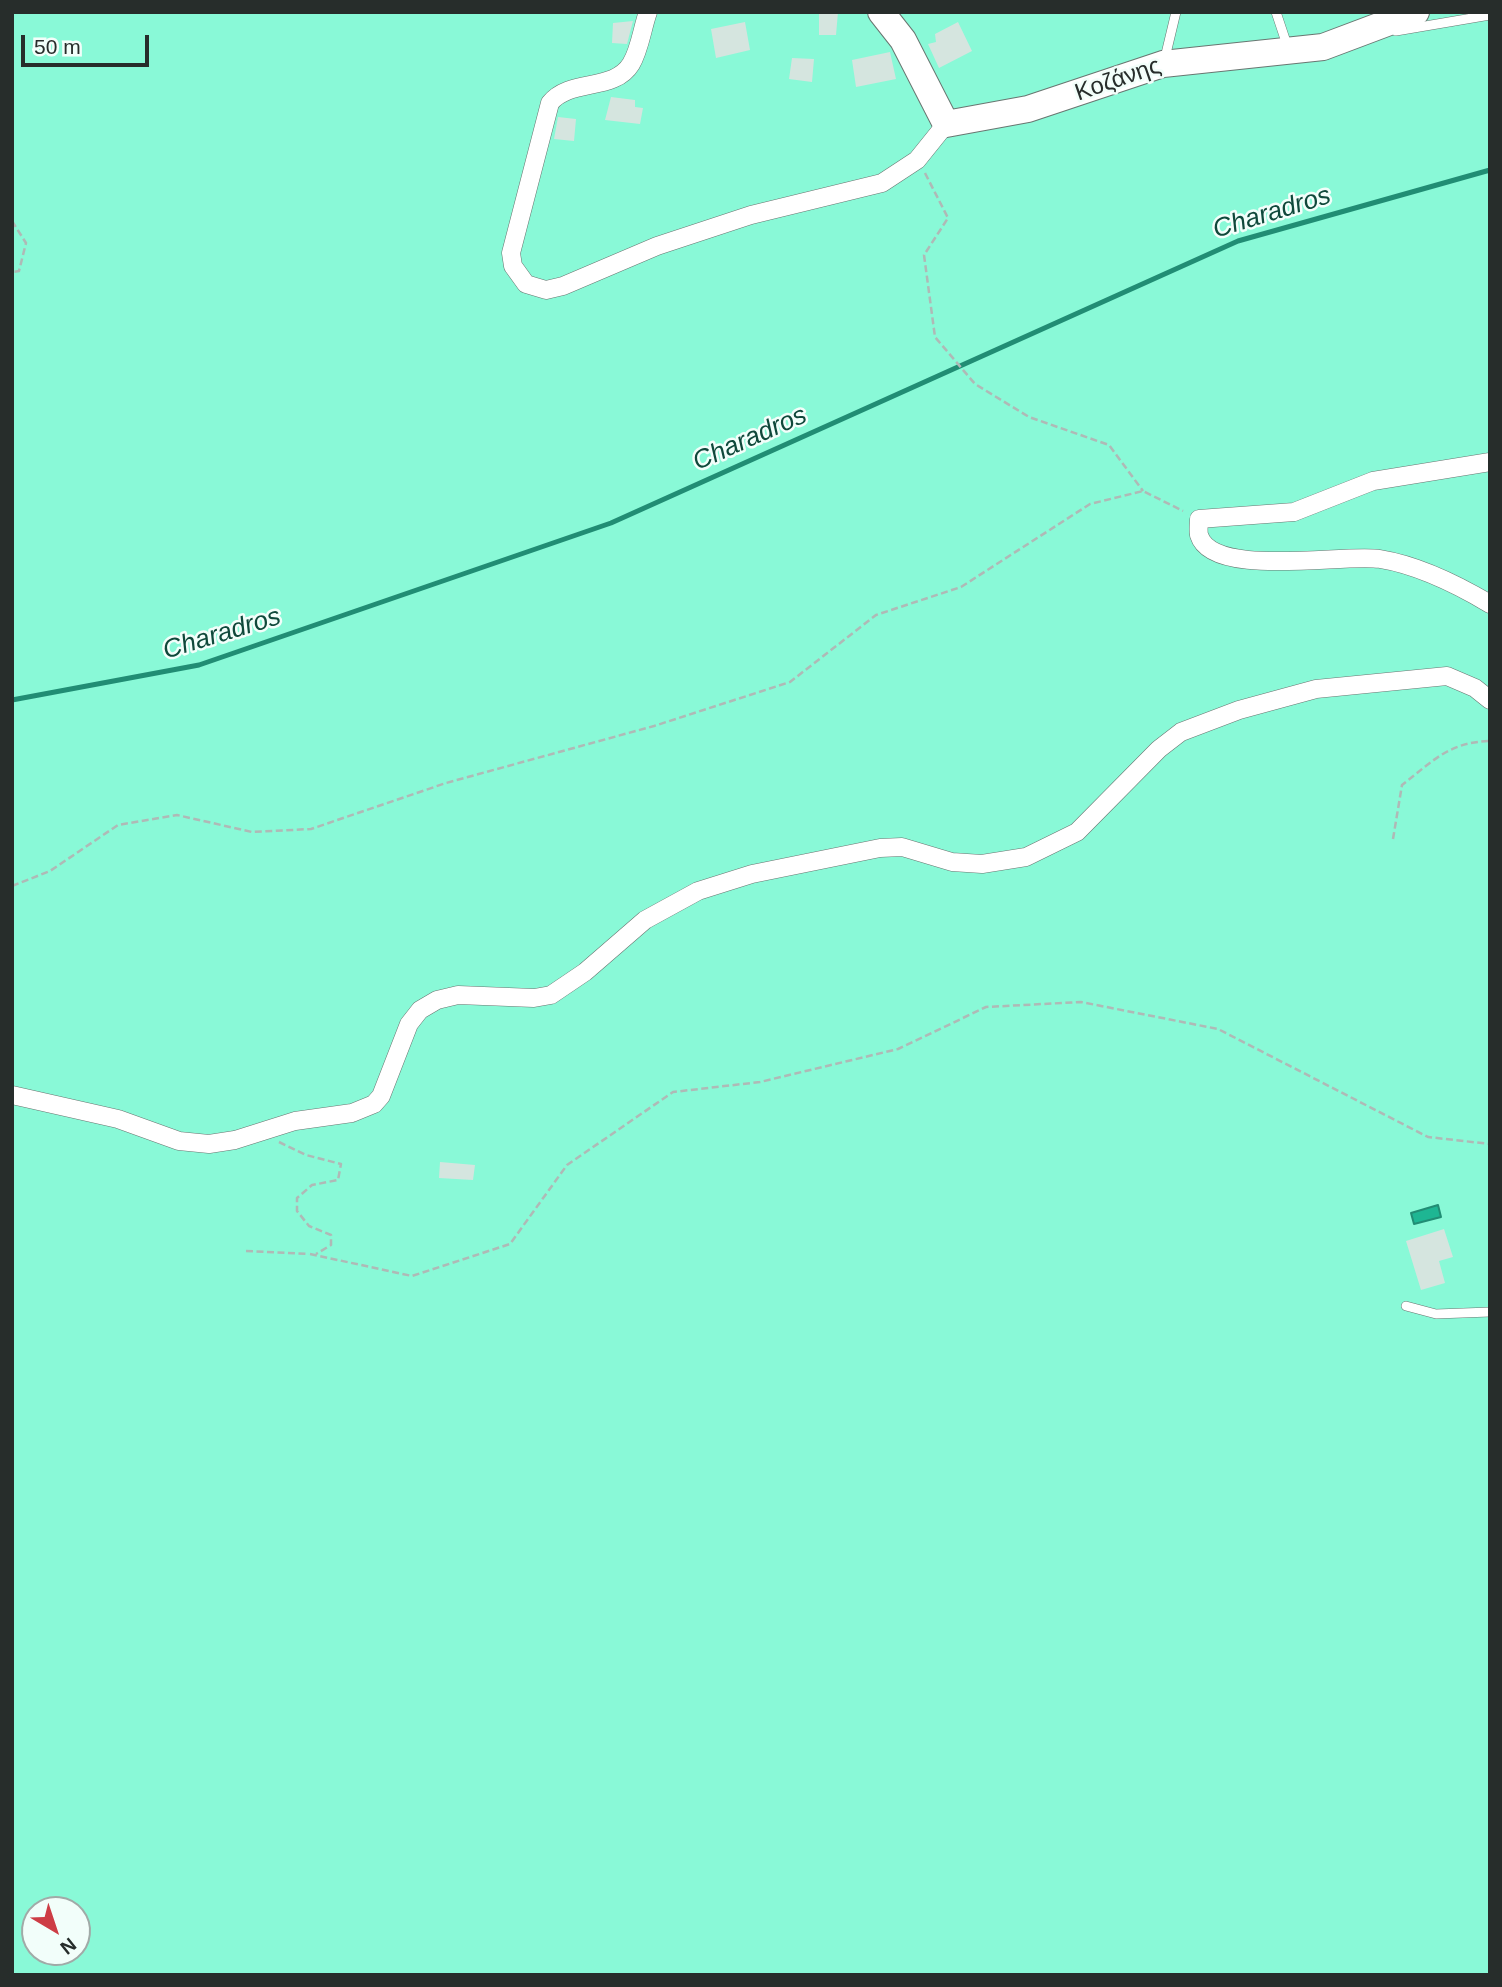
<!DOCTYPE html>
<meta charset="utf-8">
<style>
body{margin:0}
#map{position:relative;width:1502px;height:1987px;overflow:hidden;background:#f2fefa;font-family:Arial,sans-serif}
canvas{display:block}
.frame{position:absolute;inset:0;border:14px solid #272d2b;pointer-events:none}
.north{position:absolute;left:21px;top:1896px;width:70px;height:70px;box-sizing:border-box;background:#f2fefa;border:2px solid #a1aaa7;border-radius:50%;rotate:141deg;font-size:19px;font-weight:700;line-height:28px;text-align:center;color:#272d2b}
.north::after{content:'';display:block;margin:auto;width:24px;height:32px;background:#cd3d45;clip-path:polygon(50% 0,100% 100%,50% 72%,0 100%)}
.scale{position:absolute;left:21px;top:35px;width:128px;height:32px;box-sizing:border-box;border:4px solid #272d2b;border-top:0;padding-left:9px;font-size:21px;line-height:24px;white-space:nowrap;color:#272d2b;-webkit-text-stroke:5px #f2fefa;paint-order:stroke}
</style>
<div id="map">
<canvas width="1502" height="1987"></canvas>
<div class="frame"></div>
<div class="north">N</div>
<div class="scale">50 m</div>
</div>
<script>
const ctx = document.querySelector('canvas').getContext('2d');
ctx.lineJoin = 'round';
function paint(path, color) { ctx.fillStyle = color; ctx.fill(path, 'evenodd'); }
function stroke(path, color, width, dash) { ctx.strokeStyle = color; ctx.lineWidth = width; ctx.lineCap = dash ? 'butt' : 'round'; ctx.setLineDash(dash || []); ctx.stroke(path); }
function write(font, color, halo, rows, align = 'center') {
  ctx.font = font + ' Arial,sans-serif'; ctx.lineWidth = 5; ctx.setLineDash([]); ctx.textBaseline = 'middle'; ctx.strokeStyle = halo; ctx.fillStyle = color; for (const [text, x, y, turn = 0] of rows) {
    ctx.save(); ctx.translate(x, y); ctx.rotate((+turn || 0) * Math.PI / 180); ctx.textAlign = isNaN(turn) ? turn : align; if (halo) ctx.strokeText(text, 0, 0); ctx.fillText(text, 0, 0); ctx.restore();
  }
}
paint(new Path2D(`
 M12,12H1490V1975H12ZM35,1910H77V1952H35Z`), '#89f9d7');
const water = new Path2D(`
 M1438,1205L1441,1217L1414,1224L1411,1213Z`);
paint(water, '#1eb693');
stroke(water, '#218d74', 2);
stroke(new Path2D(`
 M12,700L199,665L611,523L1238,241L1490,170`), '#218d74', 5);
paint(new Path2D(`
 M819,12H838L836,35H819Z
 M633,21L627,44L612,43L613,23Z
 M745,22L750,50L716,58L711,29Z
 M958,22L972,51L939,68L928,44L936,42L935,34Z
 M890,52L896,79L856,87L852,60Z
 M792,58L814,59L812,82L789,79Z
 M611,97L635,100V107L643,108L640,124L605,120Z
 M558,117L576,119L574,141L554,139Z
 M440,1162L475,1165L473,1180L439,1178Z
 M1444,1229L1453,1257L1439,1261L1445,1283L1421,1290L1406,1241Z`), '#d5e5df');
const lane = new Path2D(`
 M1276,12L1288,48
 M1396,31L1490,15
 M1164,62L1176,12
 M1406,1306L1436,1314L1490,1312`);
const street = new Path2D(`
 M648,12C642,29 640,49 631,64C614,92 570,78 550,103L511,253L513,266L526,284L546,290L563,286L657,246L751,215L882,183L917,160L946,124
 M1490,462L1373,481L1294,512L1199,519C1199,523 1198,530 1199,535C1212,579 1345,553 1380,559C1417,565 1458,585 1490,604
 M12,1095L118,1119L179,1141L209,1144L235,1140L295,1121L352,1113L374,1104L381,1096L409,1024L420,1010L437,1000L458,995L534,998L551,995L585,972L645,920L698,891L752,874L880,848L902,847L952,862L982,864L1026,857L1077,832L1159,749L1181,732L1239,710L1316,689L1447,676L1475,688L1490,700`);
const secondary = new Path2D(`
 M881,12L903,40L946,124L1028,109L1163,64L1323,47L1416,12`);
stroke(lane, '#697671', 10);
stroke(street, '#697671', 19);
stroke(secondary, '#697671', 28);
stroke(new Path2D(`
 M925,173L948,218L924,255L935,337L975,384L1029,417L1109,445L1143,491
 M12,221L26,243L19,271L12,272
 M1393,839L1402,785C1433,761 1449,742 1490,741
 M12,886L50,871L118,825L177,815L252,832L311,829L446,783L654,726L790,682L876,615L961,587L1090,504L1143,491L1183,511
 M279,1142L306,1155L341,1164L338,1180L312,1185L297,1198V1211L309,1226L331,1235V1245L316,1254
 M246,1251L309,1254
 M310,1254L412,1276L510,1244L567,1165L673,1092L760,1082L898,1049L986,1007L1081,1002L1218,1029L1428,1137L1490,1144`), '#afb9b6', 2.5, [7, 3.5]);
stroke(lane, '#fff', 9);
stroke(street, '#fff', 18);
stroke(secondary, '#fff', 26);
write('24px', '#272d2b', '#f2fefa', [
 ["Κοζάνης",1118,80,-19]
]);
write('italic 26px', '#0f493b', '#f2fefa', [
 ["Charadros",1272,213,-17],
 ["Charadros",750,439,-24],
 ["Charadros",222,634,-17]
]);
</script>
